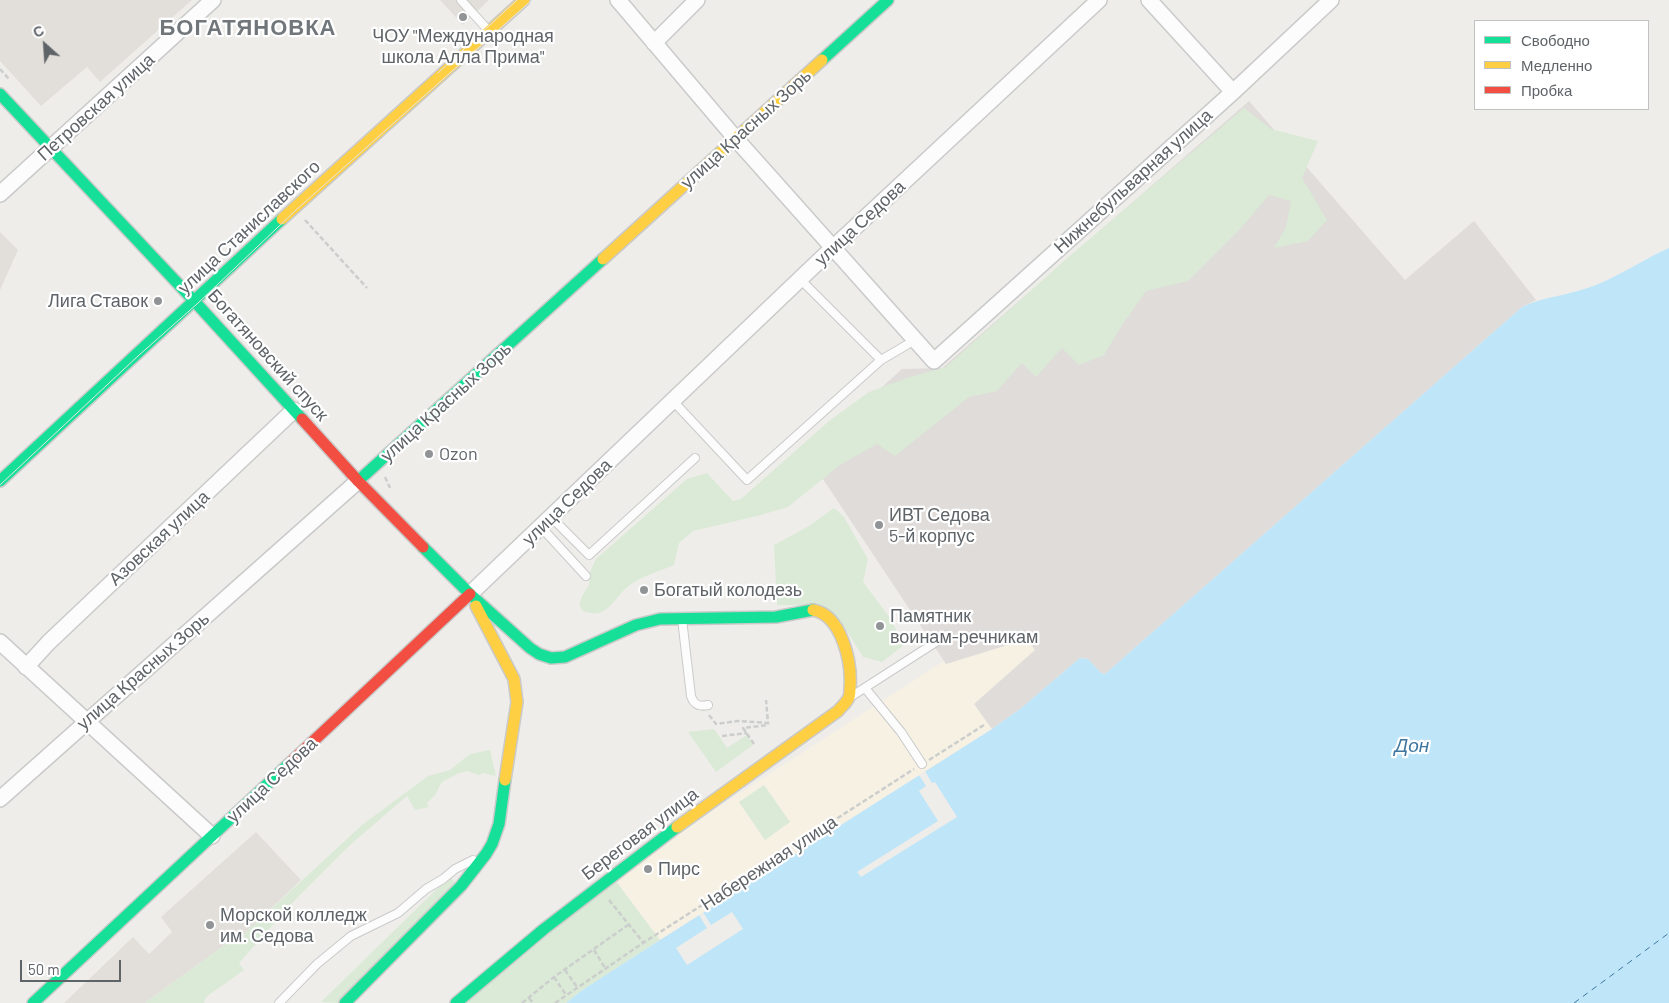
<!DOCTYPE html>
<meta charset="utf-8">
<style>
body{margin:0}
#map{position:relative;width:1669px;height:1003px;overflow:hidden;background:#efedea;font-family:Barlow,sans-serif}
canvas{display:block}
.legend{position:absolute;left:1474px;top:20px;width:175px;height:90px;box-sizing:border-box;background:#fff;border:1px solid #bfc1c3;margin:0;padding:6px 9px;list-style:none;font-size:15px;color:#5f6468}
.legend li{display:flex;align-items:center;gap:10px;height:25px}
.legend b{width:25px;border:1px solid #bfc1c3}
.north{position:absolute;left:20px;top:20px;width:50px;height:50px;-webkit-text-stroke:4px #fff;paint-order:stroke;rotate:334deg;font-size:14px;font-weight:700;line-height:20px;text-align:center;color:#5f6468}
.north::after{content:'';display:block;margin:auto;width:18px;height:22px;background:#5f6468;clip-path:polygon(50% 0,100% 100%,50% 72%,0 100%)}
.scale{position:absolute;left:20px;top:960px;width:101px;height:22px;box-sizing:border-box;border:2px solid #5f6468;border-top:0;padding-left:6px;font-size:15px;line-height:18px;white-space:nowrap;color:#5f6468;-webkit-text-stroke:4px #fff;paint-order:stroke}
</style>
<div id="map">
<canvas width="1669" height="1003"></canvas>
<ul class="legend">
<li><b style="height:6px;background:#16e098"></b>Свободно</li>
<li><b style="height:6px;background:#ffcf43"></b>Медленно</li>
<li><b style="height:6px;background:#f24e42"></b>Пробка</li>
</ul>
<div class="north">С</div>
<div class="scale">50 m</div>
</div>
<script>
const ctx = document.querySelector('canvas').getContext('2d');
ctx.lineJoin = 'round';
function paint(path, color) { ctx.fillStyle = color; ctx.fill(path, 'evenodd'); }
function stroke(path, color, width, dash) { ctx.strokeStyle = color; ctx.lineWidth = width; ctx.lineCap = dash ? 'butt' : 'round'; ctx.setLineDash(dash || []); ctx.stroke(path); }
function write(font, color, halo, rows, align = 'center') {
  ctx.font = font + ' Barlow,sans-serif'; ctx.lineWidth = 4.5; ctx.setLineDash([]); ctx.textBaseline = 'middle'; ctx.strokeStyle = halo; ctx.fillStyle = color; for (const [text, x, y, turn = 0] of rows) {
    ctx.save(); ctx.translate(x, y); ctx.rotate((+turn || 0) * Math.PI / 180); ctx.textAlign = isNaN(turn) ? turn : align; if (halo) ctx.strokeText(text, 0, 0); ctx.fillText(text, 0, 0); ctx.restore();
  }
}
paint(new Path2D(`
 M1027,639L1036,651L974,704L992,729L660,940L615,880L709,813L944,661L946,664Z`), '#f7f1e4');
paint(new Path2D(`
 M1249,101L1405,280L1474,221L1536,300L1522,307L1105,674L1101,673L1088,659L1080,658L1020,709L992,729L974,704L1035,650L1027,639L946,664L807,455L902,369L942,368Z`), '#dfdcda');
paint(new Path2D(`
 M0,0H192L100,82L87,67L41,106L0,61Z
 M440,0H489L463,25Z
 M0,232L18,250L0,290Z
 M256,832L301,880L244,934L233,939L145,1003H64L133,937L149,954L172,932L161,917Z`), '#e2dfda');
paint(new Path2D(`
 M1244,108L1271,129L1318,141L1302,178L1327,220L1308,241L1274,248L1286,227L1291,201L1269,195L1242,227L1188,281L1146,291L1122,325L1104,355L1079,365L1062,348L1036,377L1022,363L997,391L969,397L895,456L877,444L840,465L788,507L761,515L693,531L679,543L674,565C660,571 642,576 630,585C613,597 609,621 583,611L579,605L582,596L589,585L590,572L596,559L687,479L707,473L733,501L741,499L829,421L869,392L910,377L946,367L1065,260Z
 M834,508L844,517L868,559L863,582L890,618L904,645L882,662L863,657L840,620L806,605H777L774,545L809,526Z
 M714,729L727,748L747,735L753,745L716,772L688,732Z
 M490,750L496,776L483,773L479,775L467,771L459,773L442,782L435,795L427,803L429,807L415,810L407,796L350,845L296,899L239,963L244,970L206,997L204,1003H145L233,939L244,934L362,825L428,776L450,770L470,754Z
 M764,785L790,822L765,840L739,802Z
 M452,878L455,884L338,1003L321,1002L447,879Z
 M615,880L660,940L581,991L566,1003H465Z`), '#daead6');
paint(new Path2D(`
 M1669,248V1003H566L581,991L660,940L992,729L1020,709L1080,658L1088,659L1101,673L1105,674L1522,307C1545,296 1572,295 1596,285C1621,275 1644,259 1669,248Z`), '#bfe5f9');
paint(new Path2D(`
 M925,771L932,783L935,782L957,817L861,877L857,872L938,821L919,791L926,786L919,775Z
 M703,912L711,925L732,912L743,929L687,965L676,948L707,928L699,915Z`), '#efedea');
stroke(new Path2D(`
 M1574,1003L1669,933`), '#3f77a1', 1, [6, 5]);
const lane = new Path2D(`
 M461,0L488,30
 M800,279L881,360
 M673,401L747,480L881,360L915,340
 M551,517L589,555L695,458
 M541,527L586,576
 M682,619L691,696C694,705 699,707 708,705
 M865,688L901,732L922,764
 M852,696L947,635
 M279,1003L317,964L351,936L398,913L426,889L443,879L455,869L473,860`);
const street = new Path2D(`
 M618,0L736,139L934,361L1233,92L1331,0
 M1149,0L1233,92
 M654,43L697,0
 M0,194L213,0
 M470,594L821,259L1099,0
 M0,642L212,836
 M26,667L49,642L294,410
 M0,799L358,481`);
const fast = new Path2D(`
 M822,60L888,0
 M0,94L197,304L302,419
 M0,481L282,219
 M358,481L603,259
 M423,547L470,594L530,648L539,654L551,658L565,657L636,625L660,619L776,617L813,610
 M33,1003L290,763
 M345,1003L461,886L486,854L492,844L499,824L505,780
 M456,1003L544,929L677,827`);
const slow = new Path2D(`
 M282,219L524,0
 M603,259L822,60
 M476,606L514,679L517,702L505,780
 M677,827L838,711C841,707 846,703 848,699C850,696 850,692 850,688C852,663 842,615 813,610`);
const jam = new Path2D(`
 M302,419L358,481L423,547
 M290,763L470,594`);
stroke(lane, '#c9caca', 10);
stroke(street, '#c9caca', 18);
stroke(fast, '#c9cac9', 14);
stroke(slow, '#c9cac9', 14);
stroke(jam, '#c9cac9', 14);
stroke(new Path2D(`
 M0,69L9,79
 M305,220L367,288
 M385,477L390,488
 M709,715L716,724L738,721L768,723L766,700
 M722,736L747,733
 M754,744L743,728L768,725V723
 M929,760L984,725
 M609,900L643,942
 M594,950L605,968
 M565,970L577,987
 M554,977L566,995
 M529,998L533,1003
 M522,1003L554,977L628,925
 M555,1003L643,943L914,769`), '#cbcecc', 2.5, [5, 2.5]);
stroke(lane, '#fdfcfc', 8);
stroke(street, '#fdfcfc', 15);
stroke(fast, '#16e098', 11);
stroke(slow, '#ffcf43', 11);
stroke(jam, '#f24e42', 11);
stroke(new Path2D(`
 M438,73L517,0
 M0,485L138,356L197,304L296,210L532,0`), '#e4e4e4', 1);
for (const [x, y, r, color] of [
 [463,17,5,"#919496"],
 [158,301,5,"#919496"],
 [429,454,5,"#919496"],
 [879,525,5,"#919496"],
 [644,590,5,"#919496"],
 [880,626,5,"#919496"],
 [648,869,5,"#919496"],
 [210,925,5,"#919496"]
]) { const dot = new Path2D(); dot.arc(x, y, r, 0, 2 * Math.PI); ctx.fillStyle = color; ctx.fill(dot); stroke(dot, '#fff', 2); }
write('18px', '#5f6468', '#fff', [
 ["ЧОУ \"Международная",463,36,"center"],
 ["школа Алла Прима\"",463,57,"center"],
 ["Лига Ставок",148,301,"right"],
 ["Ozon",439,454],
 ["ИВТ Седова",889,515],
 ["5-й корпус",889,536],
 ["Богатый колодезь",654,590],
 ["Памятник",890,616],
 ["воинам-речникам",890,637],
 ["Пирс",658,869],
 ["Морской колледж",220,915],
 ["им. Седова",220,936]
], 'left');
write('18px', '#5f6468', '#fff', [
 ["Петровская улица",96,107,-42],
 ["улица Красных Зорь",746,129,-42],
 ["Нижнебульварная улица",1133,181,-42],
 ["улица Седова",860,223,-43],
 ["улица Станиславского",249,227,-43],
 ["Богатяновский спуск",268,355,48],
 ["улица Красных Зорь",446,402,-42],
 ["улица Седова",567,502,-44],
 ["Азовская улица",159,538,-43],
 ["улица Красных Зорь",143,671,-41],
 ["улица Седова",272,780,-43],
 ["Береговая улица",640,834,-37],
 ["Набережная улица",769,863,-33]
]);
write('italic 19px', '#3f77a1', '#fff', [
 ["Дон",1412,746]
]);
ctx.letterSpacing = '1px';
write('bold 22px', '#70767a', '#fff', [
 ["БОГАТЯНОВКА",248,28]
]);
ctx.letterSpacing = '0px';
</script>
